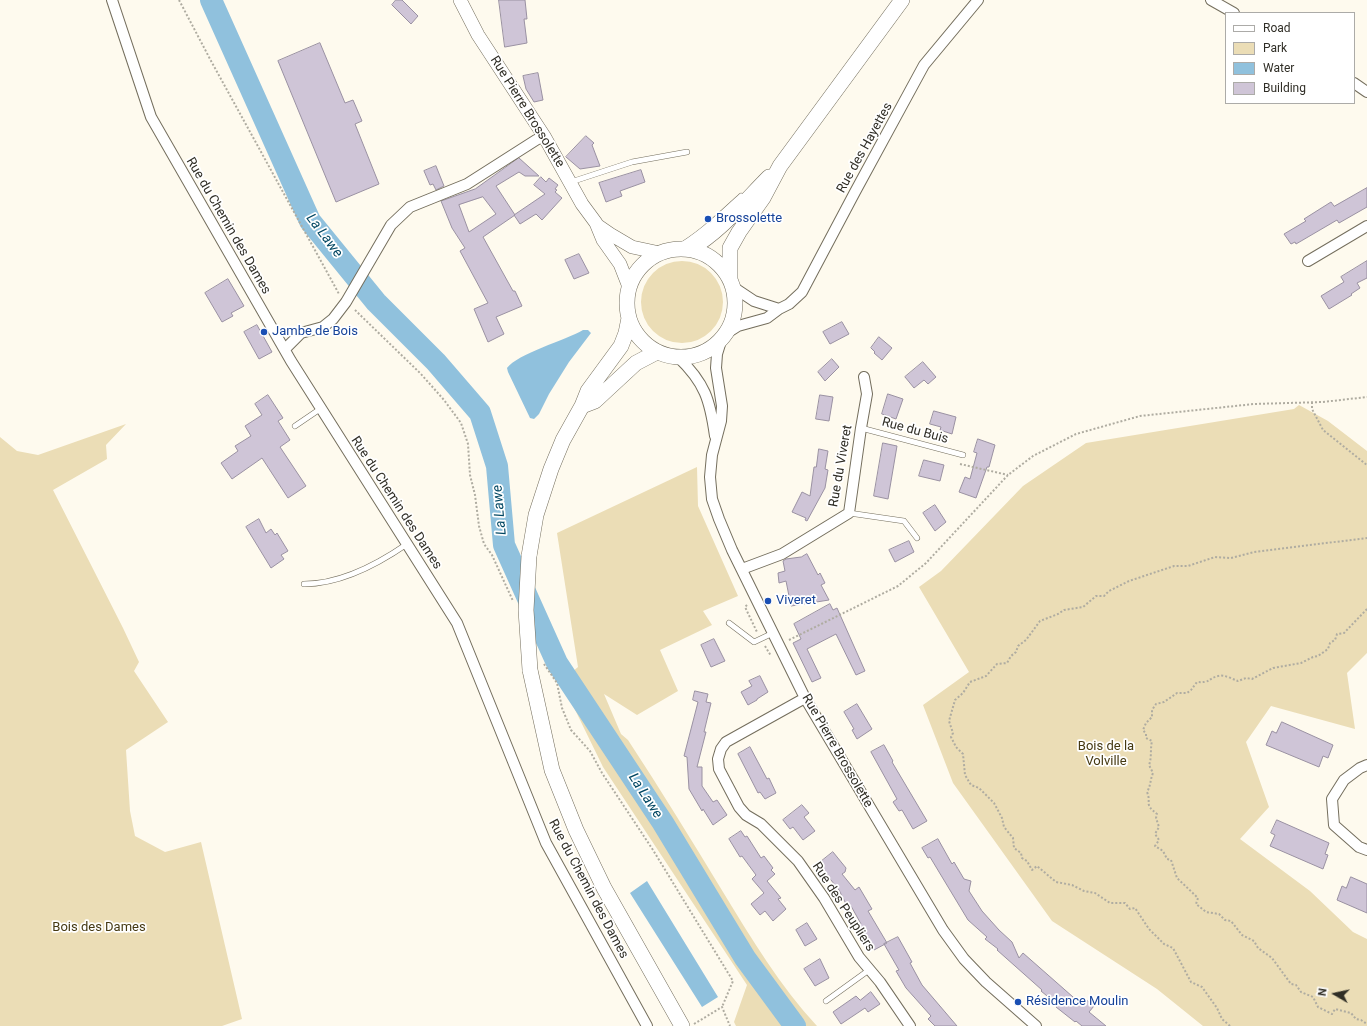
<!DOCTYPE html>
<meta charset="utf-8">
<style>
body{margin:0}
#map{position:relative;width:1367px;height:1026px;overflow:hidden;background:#fefaee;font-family:Roboto,sans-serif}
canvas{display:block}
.legend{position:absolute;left:1225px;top:12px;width:130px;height:92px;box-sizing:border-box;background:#fff;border:1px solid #acaba8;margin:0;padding:5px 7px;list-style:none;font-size:12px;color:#302e26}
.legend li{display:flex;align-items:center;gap:8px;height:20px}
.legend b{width:20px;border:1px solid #acaba8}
.north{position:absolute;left:1315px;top:974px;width:40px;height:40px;-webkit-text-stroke:3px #fff;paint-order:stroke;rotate:279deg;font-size:11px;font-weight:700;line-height:16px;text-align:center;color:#302e26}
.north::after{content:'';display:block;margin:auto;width:14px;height:18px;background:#302e26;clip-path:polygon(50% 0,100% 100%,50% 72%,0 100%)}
</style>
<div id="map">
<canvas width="1367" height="1026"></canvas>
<ul class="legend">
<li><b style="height:5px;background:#fff"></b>Road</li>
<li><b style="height:11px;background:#ebddb6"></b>Park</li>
<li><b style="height:11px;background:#90c1dd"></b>Water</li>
<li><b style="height:11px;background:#cfc5d7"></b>Building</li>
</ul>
<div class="north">N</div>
</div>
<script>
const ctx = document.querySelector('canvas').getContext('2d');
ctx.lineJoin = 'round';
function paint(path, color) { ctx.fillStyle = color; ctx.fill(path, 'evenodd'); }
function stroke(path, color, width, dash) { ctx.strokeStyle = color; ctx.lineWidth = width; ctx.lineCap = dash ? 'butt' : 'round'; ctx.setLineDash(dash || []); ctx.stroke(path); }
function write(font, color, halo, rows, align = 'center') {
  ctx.font = font + ' Roboto,sans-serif'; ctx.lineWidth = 3.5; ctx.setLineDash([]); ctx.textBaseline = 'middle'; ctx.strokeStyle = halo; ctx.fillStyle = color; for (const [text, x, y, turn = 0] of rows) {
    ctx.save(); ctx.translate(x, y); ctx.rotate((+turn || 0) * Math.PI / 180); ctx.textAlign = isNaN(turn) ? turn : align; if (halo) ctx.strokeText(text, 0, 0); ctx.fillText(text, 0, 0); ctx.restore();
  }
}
paint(new Path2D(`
 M641 302a41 41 0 1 1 82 0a41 41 0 1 1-82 0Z
 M1299,405L1328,421L1367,451V653L1347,673L1355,729L1271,706L1246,742L1269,807L1240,839L1310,891L1353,932L1367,939V1026H1203L1157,989L1052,921L953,783L923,705L969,672L919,587L941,571L1023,486L1086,443L1294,409Z
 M126,424L106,445L107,459L53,490L123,628L139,662L134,671L168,722L126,750L130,811L135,836L165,852L201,842L242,1019L222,1026H0V437L17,451L38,455Z
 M697,467L698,506L738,596L703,611L712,625L660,650L678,691L637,715L604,694L621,734L628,740C661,790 692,841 723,892C751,938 780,986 817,1026H736L734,1022L747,985L603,767L561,681L578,667L557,533Z`), '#ebddb6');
paint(new Path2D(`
 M583,330H588L591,333L569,362L549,394L539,414L534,419L530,418L508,372L507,368C517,354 566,340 583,330Z
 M647,881L718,997L702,1007L630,893Z`), '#90c1dd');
stroke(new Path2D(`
 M211,0L310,221L376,302L436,362L480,413L497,466L504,545L557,663L663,823L745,958L795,1026`), '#90c1dd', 22);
const building = new Path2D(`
 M396,0H402L418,16L411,24L392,5Z
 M499,0H525L527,19H524L527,43L505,47Z
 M320,43L345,103L353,100L362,121L355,124L379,184L336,202L278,61Z
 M538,73L543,100L534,102L526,89L523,76Z
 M586,136L594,143L592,145L600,166L580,169L566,157Z
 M519,158L539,176H525L519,172L496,186L515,215L483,237L513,291H515L522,306L496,317L504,334L488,342L474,309L488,303L460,251L465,248L452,228L441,201L475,189ZM483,197L496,214L469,232L459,205Z
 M436,166L444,186L436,190L433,184L430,185L424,171Z
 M641,170L645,182L620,191L622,196L606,202L599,183Z
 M541,177L546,182L549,178L558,185L555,189L557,190L555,192L562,198L542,220L536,214L520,224L514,215L545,194L534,185Z
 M1367,188V207L1339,223L1337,220L1296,244L1295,242L1291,244L1284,234L1306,221L1304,219L1331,202L1334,206Z
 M579,254L589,273L574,279L565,260Z
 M1367,261V278L1357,283L1360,288L1351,294L1352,295L1329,309L1321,296L1344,282L1341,277Z
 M228,279L244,306L231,313L233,316L222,322L205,293Z
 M842,322L849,334L830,344L823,332Z
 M257,325L272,352L259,359L244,332Z
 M879,337L892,348L882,360L874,353L875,352L871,348Z
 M832,359L839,367L825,381L818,372Z
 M923,362L936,377L928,384L924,380L914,388L905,377Z
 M888,394L903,399L896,419L882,414Z
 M268,395L283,418L278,421L290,440L280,447L306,486L288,498L262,458L232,479L221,463L238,451L235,446L251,436L245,426L262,415L255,404Z
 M820,395L833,397L829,421L816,419Z
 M934,411L956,417L952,434L940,430L941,427L930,424Z
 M978,439L995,445L989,467H987L976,498L959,492L965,477L970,479L977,453L974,452Z
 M883,443L897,446L888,499L874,496Z
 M819,449L828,451L825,469L828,470L825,488L807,521L805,520L806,518L792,512L802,492L810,496L814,467H816Z
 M924,460L944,465L940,481L919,476Z
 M935,505L946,522L935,531L923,513Z
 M259,519L266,533L271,529L275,535L277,533L288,551L281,555L284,559L271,568L246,527Z
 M909,541L914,552L895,562L889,550Z
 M807,554L818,575L820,573L825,583L821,585L829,600L791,606L786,581L779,583L778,573L785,571L783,561L786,559L801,557Z
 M830,604L833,610L837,608L865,671L856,675L836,634L807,649L821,678L812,682L793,643L801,639L794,624Z
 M714,639L725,661L711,667L701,645Z
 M760,676L768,692L757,699V700L748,705L741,692L752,686L749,681Z
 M695,691L708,694L706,702L711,703L704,732H706L697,767H702V786L713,802L717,800L727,815L713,825L703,809L702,811L689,789L687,757L684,756L698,702L693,700Z
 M857,704L872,729L857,739L852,730L854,729L844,712Z
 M1282,722L1333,745L1328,758L1323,756L1319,767L1266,745L1272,731L1276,733Z
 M884,745L893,761L892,762L927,821L913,829L902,810L899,811L893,802L897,799L871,752Z
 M750,747L767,779L769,778L776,793L765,799L760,792L758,793L738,754Z
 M802,805L809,813L804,817L815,831L803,840L793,827L790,829L783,820Z
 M1277,820L1329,843L1325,854L1328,855L1323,869L1270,846L1275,835L1271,833Z
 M741,831L745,837L747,836L761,858L764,856L773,868L771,870L775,874L767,881L781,898L778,899L786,909L773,921L765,911L760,915L751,904L764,893L752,879L756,875L742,856L740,857L729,839Z
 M938,839L952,864L954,862L964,879L971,881L969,891L982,911L999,930L1012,942L1019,958L1023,953L1081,1004L1085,999L1094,1006L1089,1012L1106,1026H1082L1076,1021L1075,1022L1056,1007L1058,1005L1041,991L1042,990L997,950L998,949L985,939L987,937L968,920L930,857L928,858L922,848Z
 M833,852L846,868L845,872L842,874L855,890L859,887L872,909L868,911L887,943L874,950L859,925L861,924L851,906L848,908L839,890L818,864Z
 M1351,877L1367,884V913L1337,900L1342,886L1346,888Z
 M807,923L817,939L805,946L796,930Z
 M898,937L912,962L910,963L922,985L957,1026H935L928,1019L931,1016L906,988L896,971L899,970L884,944Z
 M820,959L829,978L815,986L804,969Z
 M871,992L880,1004L868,1012L865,1008L841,1024L833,1012L856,996L860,1000Z`);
paint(building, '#cfc5d7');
stroke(building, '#9a91a2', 1);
const service = new Path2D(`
 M571,182L632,162L687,152
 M675,249C700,235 720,215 741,196
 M295,426L320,409
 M861,428L963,455
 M849,513L904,521L917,538
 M304,584C340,584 378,564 407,544
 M729,623L754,642L773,633
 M826,1001L869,970`);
const minor = new Path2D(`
 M112,0L151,117L291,361L457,623L546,843L647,1026
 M1211,0L1234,13
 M1354,83L1367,92
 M1308,261L1367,226
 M733,287L754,301L779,309
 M727,333L738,326L767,318L779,309L789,304L802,292L855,192L924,65L978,0
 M721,341L717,354L716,368L722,406L721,421L712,455L710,477L712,499L719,519L732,550L805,698L943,930L964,959L986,982L1036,1026
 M285,349L301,333L323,327L333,319L346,302L391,225L410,207L467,184L536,140L544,136
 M678,357C705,383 710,400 715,436
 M742,569L782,554L849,513L861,428L867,394L864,377
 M805,698L726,742L721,749L718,759L719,769L739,807L746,815L761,824L798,861L824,898L859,957L880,982L910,1026
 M1367,765L1360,768L1344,780L1332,799L1334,825L1359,847L1367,850`);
const tertiary = new Path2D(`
 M460,0L478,35L544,136L582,204L596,223L603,240L620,264L629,287
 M597,225L610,234L632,247L660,253`);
const secondary = new Path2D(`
 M627 303a54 54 0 1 1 108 0a54 54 0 1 1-108 0Z
 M690,249C721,231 744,202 769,177
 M730,280V248L739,232L763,198L780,166L902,0
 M582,406L595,401L636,363L657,352
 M529,556L536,515L551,469L563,440L582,406L588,391L621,346L626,333L629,318
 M530,670L552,770L576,830L604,888L682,1026`);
stroke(service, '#746e5d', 6);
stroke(minor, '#746e5d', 12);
stroke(tertiary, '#746e5d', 14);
stroke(secondary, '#746e5d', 16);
stroke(new Path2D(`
 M179,0L210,59L339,294
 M355,310L421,374L444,400L461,423L468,444L470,475L475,495L479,526L484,544L492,555L513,601
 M1312,402V409L1323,430L1367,465
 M960,464L1008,475
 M747,605L745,607L757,632
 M1367,609L1344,633L1337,634L1335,640L1330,643L1328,649L1318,656L1313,657L1301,663L1273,668L1252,679L1246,678L1238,681C1232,679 1224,674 1218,676C1207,679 1211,683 1197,682L1191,690L1187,693H1177L1164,702L1156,704L1152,710V717L1146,723L1143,730L1146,734V738L1152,741C1150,750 1152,757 1149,765L1153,773C1150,780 1151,785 1147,792C1152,804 1143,803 1157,814L1156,818L1159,827L1155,834L1159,840L1155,846L1163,851L1167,859L1171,860L1177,878L1198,898L1196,904L1206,912L1219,914L1225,920L1231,921L1242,935L1254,941L1258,948L1272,958L1291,984L1296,985L1301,992L1313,997L1318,1007L1332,1014L1335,1009L1351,1013L1356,1019L1361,1020L1367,1024
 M789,640L898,586L926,563L1008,475L1033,456L1076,434L1140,416L1254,404L1323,402L1367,397
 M765,646L771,656
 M544,664L557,683L562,708L571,730L590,751L602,773L653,850L733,981L722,1007
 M694,1024L722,1007L730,1026
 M1230,1026L1222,1019L1217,1008L1202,987L1191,982L1173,948L1164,944L1149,929L1135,908L1130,909L1125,903H1110L1095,893L1084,891L1072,885L1056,882L1037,866L1032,870L1027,861L1022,858L1021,853L1014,848L1013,838L1004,827L1002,818L994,803L979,788L971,785L965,775L963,754L956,747L951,737L953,733L949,721L955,700L963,693L970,682L986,676L997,664L1007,663L1011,656L1016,652L1018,646L1026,640L1040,621L1058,614L1064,610L1083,607L1096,596H1104L1109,591L1129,581L1174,566H1188L1215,557L1231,558L1254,552L1367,538`), '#afaca1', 2, [2, 2]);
stroke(service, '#fff', 5);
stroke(minor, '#fff', 10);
stroke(tertiary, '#fff', 13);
stroke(secondary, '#fff', 15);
const secondaryBridge = new Path2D(`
 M529,556L526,610L530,670`);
stroke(secondaryBridge, '#746e5d', 16, []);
stroke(secondaryBridge, '#fff', 15);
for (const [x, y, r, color] of [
 [708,219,4,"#1a4fb4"],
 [264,332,4,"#1a4fb4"],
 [768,601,4,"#1a4fb4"],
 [1018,1002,4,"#1a4fb4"]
]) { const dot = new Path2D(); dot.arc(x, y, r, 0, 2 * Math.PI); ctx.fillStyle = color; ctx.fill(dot); stroke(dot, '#fff', 1.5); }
write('13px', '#302e26', '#fff', [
 ["Rue Pierre Brossolette",527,112,58],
 ["Rue des Hayettes",865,148,-61],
 ["Rue du Chemin des Dames",228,226,60],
 ["Rue du Buis",915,431,15],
 ["Rue du Viveret",841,466,-80],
 ["Rue du Chemin des Dames",396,503,57],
 ["Rue Pierre Brossolette",837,751,60],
 ["Rue du Chemin des Dames",588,889,62],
 ["Rue des Peupliers",843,907,57]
]);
write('13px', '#164399', '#fff', [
 ["Brossolette",716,219],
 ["Jambe de Bois",272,332],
 ["Viveret",776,601],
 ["Résidence Moulin",1026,1002]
], 'left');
write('13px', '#453912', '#fff', [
 ["Bois de la",1106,747],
 ["Volville",1106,762],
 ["Bois des Dames",99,928]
]);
write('italic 14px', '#014662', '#fff', [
 ["La Lawe",324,236,53],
 ["La Lawe",500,510,-95],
 ["La Lawe",645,796,57]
]);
</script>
